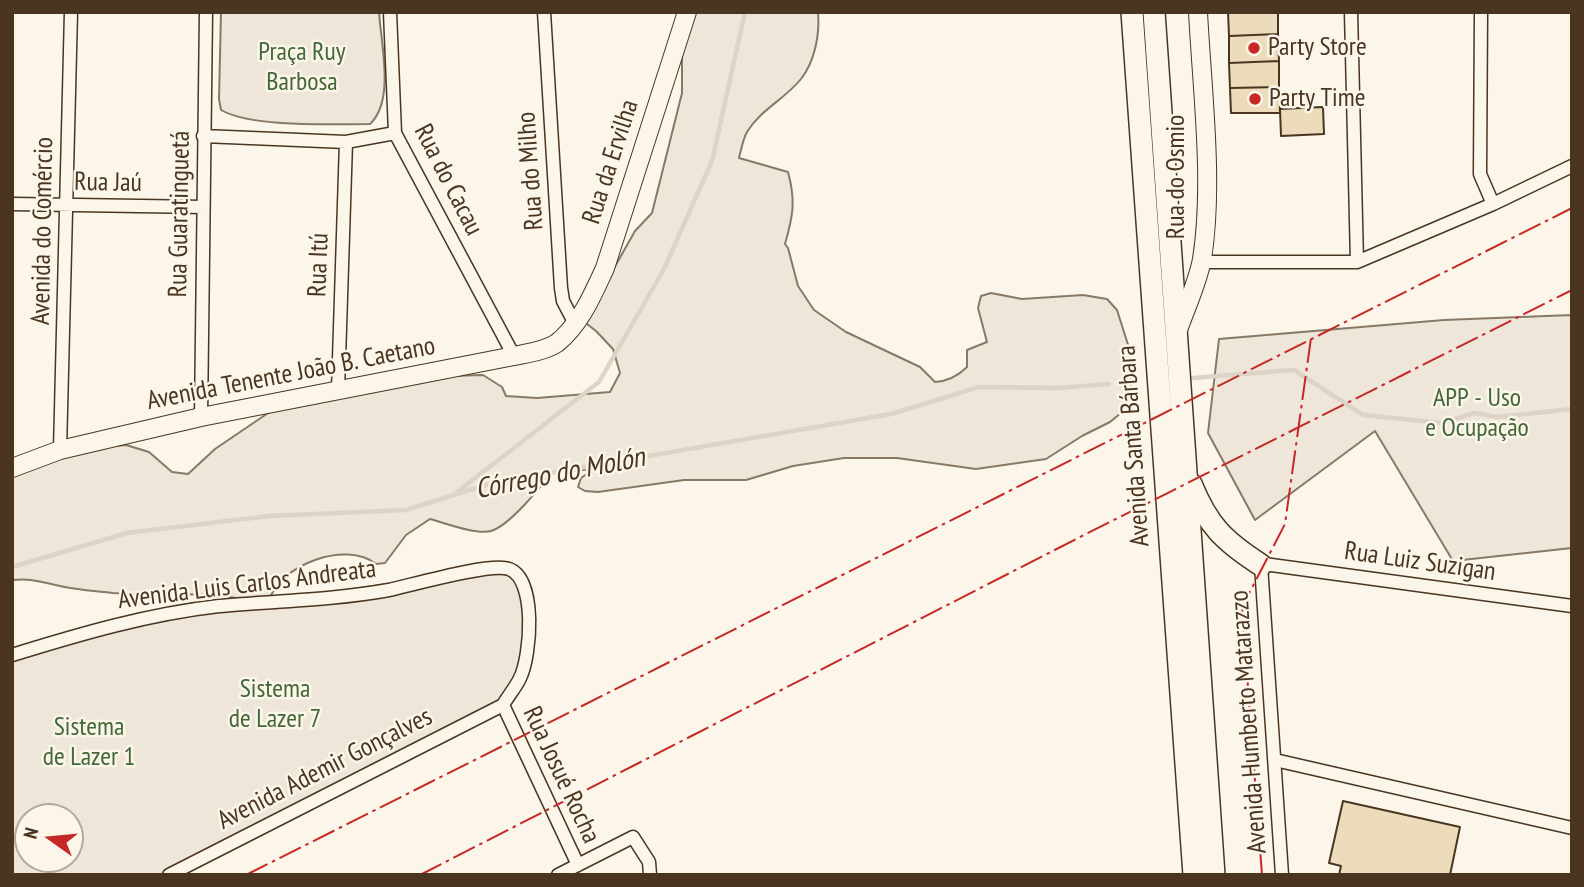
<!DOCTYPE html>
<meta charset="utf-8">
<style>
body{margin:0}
#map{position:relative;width:1584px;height:887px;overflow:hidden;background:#fbf6e9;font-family:"PT Sans Narrow",sans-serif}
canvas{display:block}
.frame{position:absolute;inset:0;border:14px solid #4a3520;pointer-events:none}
.north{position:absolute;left:14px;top:803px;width:70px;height:70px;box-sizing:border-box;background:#fbf6e9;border:2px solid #b4a999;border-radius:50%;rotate:285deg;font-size:19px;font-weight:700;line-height:28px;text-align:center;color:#4a3520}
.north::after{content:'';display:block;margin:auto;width:24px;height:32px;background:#c62828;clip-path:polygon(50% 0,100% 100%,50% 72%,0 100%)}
</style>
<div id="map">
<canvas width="1584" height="887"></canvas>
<div class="frame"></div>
<div class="north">N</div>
</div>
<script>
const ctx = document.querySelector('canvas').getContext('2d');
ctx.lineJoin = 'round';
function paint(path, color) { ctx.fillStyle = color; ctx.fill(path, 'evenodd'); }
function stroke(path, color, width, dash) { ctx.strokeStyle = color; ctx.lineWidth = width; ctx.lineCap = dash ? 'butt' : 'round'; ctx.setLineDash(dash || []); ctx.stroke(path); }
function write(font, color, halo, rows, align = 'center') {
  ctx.font = font + ' "PT Sans Narrow",sans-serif'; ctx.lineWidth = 5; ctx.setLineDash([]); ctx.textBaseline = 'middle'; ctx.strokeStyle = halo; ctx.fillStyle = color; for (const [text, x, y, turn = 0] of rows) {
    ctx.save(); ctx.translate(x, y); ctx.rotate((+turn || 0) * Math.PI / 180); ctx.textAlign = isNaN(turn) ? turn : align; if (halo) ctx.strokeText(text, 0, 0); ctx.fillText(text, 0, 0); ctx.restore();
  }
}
const green = new Path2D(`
 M221,12H379C381,44 395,101 370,124C332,124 253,128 221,110L219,99Z
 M692,12H818C820,34 815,61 801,79C785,99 760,110 747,132C743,139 741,150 739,158L788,172C796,201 793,216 785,244L788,248L798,286L814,310L846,332L920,367L935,382C949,381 958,376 967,367V350L987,342L978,308L981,296L991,293L1022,299L1083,295L1107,299L1117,310L1130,351L1131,385L1121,413L1110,422L1082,436L1046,459L976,469L897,458H844L793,466L746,480H684L598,492L585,491L578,487L581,478L594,469L551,473C539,489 510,525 491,531C476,535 445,523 430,519L406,535L385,563L376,564C346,540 279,565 269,601L491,569L520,576L528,645L503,705L169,875H12V655L111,625L258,603C211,589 162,597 113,593C96,591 77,590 60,586C39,582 34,578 12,580V471L77,449L126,445L149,452L172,472L188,474L215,449L274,409L418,377L483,375L502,387L506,396L537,398L610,392L620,373L613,349L596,331L578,317L613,270L635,231L652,213L682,93V44ZM28,817H70V859H28Z
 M1572,315V548L1453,561L1375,431L1255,520L1208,433L1219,339L1444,320Z`);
paint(green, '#ede6d9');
stroke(green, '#887966', 2);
stroke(new Path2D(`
 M1193,378L1294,370L1363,415L1442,423L1474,413L1498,417L1572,409
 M457,492L599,382L664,269L712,161L745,12
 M12,567L127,533L269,516L406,510L492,483L891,414L979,387L1058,388L1109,384`), '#dcd4c6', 4.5);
const building = new Path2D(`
 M1228,12H1278V34L1229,36Z
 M1278,34L1279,61L1229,63V36Z
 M1279,61V87L1230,88L1229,63Z
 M1279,87L1280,113H1231L1230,88Z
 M1323,107L1324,134L1281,136L1280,109Z
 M1343,801L1460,827L1450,875H1339L1341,866L1329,863Z`);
paint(building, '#ecdcbc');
stroke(building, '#4a3520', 2);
const street = new Path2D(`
 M390,12L395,133L514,356
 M544,12L561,288L563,301L575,324
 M1351,12L1357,262
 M1481,12L1480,174L1493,204
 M203,136L346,142L395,133
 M12,204L203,207
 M1202,262H1357L1493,204L1572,166
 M338,390L346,142
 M201,417L206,12
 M60,450L71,12
 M12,655C80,634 148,614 219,606C276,601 333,600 389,590C412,585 491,562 509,569C537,579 531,656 520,678C516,687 508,696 503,705L169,875
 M503,705L578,865
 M1275,760L1572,828
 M558,875L633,837L649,862L650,875
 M1282,875L1261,565L1264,564L1572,606`);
const secondary = new Path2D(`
 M1178,330C1186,307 1198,282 1202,259C1214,183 1202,90 1198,12
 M12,468L60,450L201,417L514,356C528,353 545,351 557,343C580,325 593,294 605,268L687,12`);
const primary = new Path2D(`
 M1132,12L1194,875
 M1154,12L1214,875
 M1191,484C1208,526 1224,541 1261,565`);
stroke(street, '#4a3520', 15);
stroke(secondary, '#4a3520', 20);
stroke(primary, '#4a3520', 24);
stroke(street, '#fbf6e9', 12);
stroke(secondary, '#fbf6e9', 18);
stroke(primary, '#fbf6e9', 21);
stroke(new Path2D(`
 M246,875L1572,208
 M420,875L1082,536L1572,290
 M1262,875L1242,607L1285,524L1311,338`), '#c62828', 2, [24, 5, 3.5, 5]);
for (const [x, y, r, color] of [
 [1254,48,7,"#c62828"],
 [1255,99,7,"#c62828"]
]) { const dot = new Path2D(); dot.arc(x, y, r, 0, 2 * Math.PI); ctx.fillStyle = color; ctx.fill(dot); stroke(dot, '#fbf6e9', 2.5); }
write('26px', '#4a3520', '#fbf6e9', [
 ["Party Store",1268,48],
 ["Party Time",1269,99]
], 'left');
write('26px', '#436837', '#fbf6e9', [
 ["Praça Ruy",302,53],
 ["Barbosa",302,83],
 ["APP - Uso",1477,399],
 ["e Ocupação",1477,429],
 ["Sistema",275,690],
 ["de Lazer 7",275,720],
 ["Sistema",89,728],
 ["de Lazer 1",89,758]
]);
write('26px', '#4a3520', '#fbf6e9', [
 ["Rua da Ervilha",611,162,-72],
 ["Rua do Milho",531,171,-94],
 ["Rua do Osmio",1177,177,-90],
 ["Rua do Cacau",448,180,63],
 ["Rua Jaú",108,183,1],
 ["Rua Guaratinguetá",180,214,-89],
 ["Avenida do Comércio",43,231,-89],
 ["Rua Itú",319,265,-88],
 ["Avenida Tenente João B. Caetano",291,374,-11],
 ["Avenida Santa Bárbara",1134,446,-94],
 ["Rua Luiz Suzigan",1420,562,8],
 ["Avenida Luis Carlos Andreata",247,585,-7],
 ["Avenida Humberto Matarazzo",1249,722,-94],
 ["Avenida Ademir Gonçalves",325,769,-27],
 ["Rua Josué Rocha",561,775,65]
]);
write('italic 28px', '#4a3520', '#fbf6e9', [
 ["Córrego do Molón",560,474,-11]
]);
</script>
